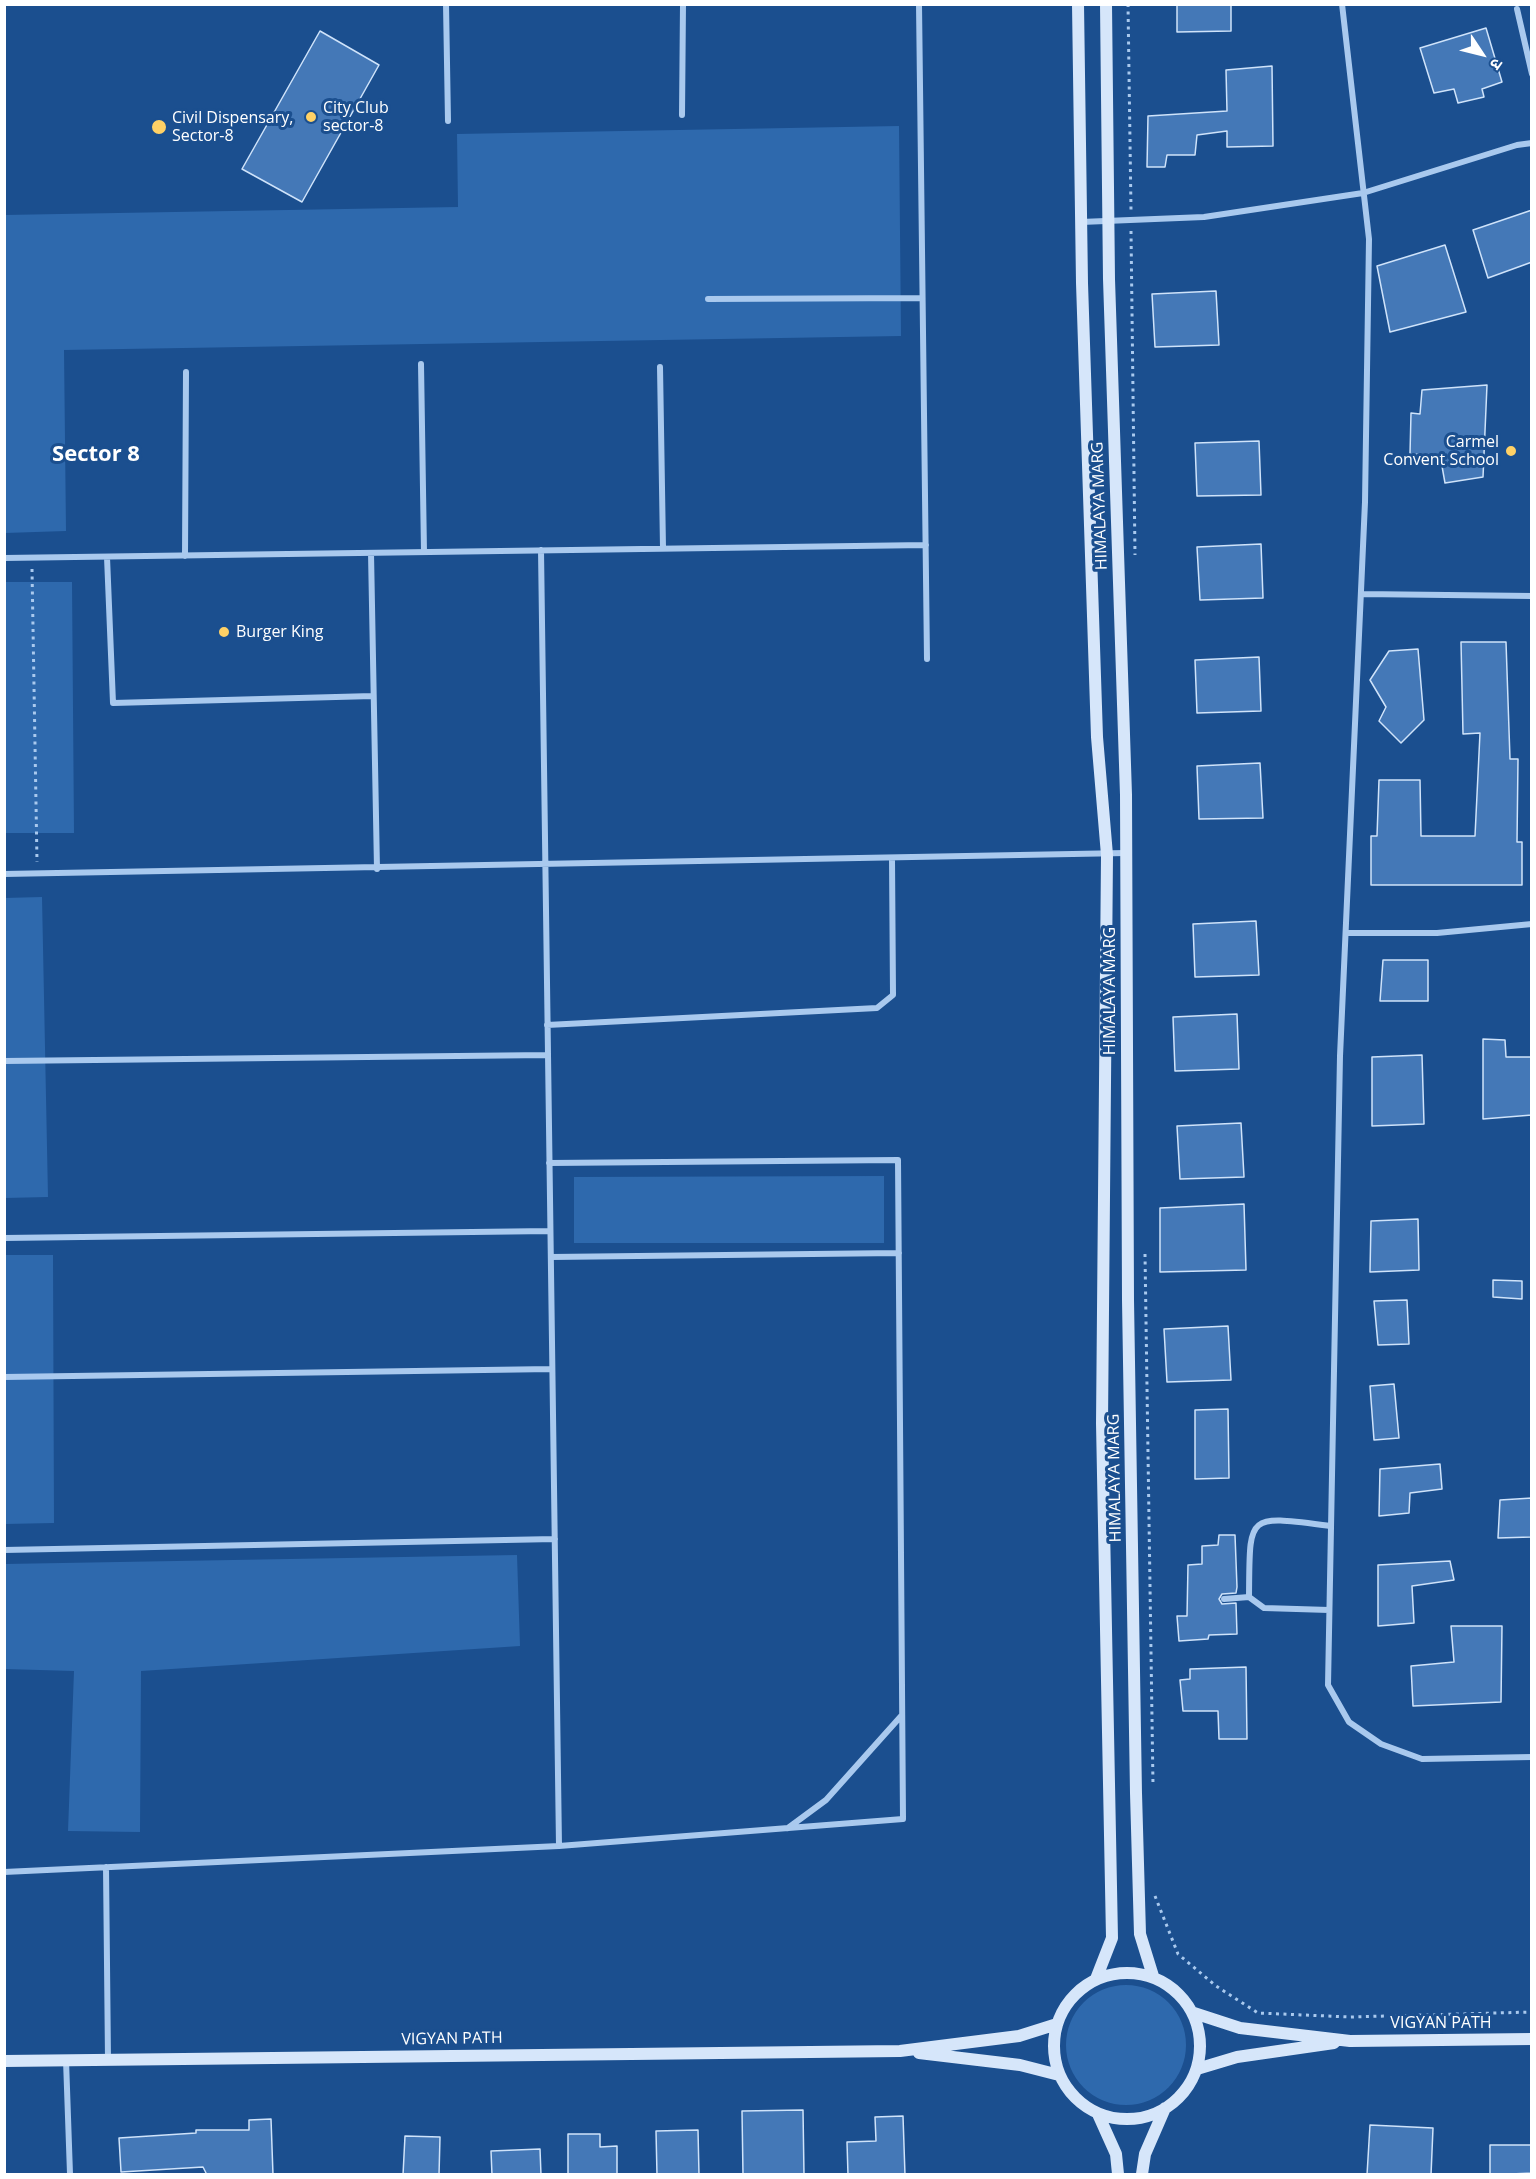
<!DOCTYPE html>
<meta charset="utf-8">
<style>
body{margin:0}
#map{position:relative;width:1536px;height:2179px;overflow:hidden;background:#1b4f8f;font-family:"Open Sans","Noto Sans Devanagari",sans-serif}
canvas{display:block}
.frame{position:absolute;inset:0;border:6px solid #fff;pointer-events:none}
.north{position:absolute;left:1452px;top:24px;width:60px;height:60px;-webkit-text-stroke:4px #1b4f8f;paint-order:stroke;rotate:125deg;font-size:16px;font-weight:700;line-height:24px;text-align:center;color:#fff}
.north::after{content:'';display:block;margin:auto;width:21px;height:27px;background:#fff;clip-path:polygon(50% 0,100% 100%,50% 72%,0 100%)}
</style>
<div id="map">
<canvas width="1536" height="2179"></canvas>
<div class="frame"></div>
<div class="north">उ</div>
</div>
<script>
const ctx = document.querySelector('canvas').getContext('2d');
ctx.lineJoin = 'round';
function paint(path, color) { ctx.fillStyle = color; ctx.fill(path, 'evenodd'); }
function stroke(path, color, width, dash) { ctx.strokeStyle = color; ctx.lineWidth = width; ctx.lineCap = dash ? 'butt' : 'round'; ctx.setLineDash(dash || []); ctx.stroke(path); }
function write(font, color, halo, rows, align = 'center') {
  ctx.font = font + ' "Open Sans",sans-serif'; ctx.lineWidth = 6; ctx.setLineDash([]); ctx.textBaseline = 'middle'; ctx.strokeStyle = halo; ctx.fillStyle = color; for (const [text, x, y, turn = 0] of rows) {
    ctx.save(); ctx.translate(x, y); ctx.rotate((+turn || 0) * Math.PI / 180); ctx.textAlign = isNaN(turn) ? turn : align; if (halo) ctx.strokeText(text, 0, 0); ctx.fillText(text, 0, 0); ctx.restore();
  }
}
paint(new Path2D(`
 M899,126L901,336L64,350L66,531L5,533L4,215L458,207L457,134Z
 M5,582H72L74,833H5Z
 M42,897L48,1197L5,1198L4,898Z
 M884,1176V1243H574V1177Z
 M4,1255H53L54,1523L5,1524Z
 M517,1555L520,1646L141,1671L140,1832L68,1831L74,1671L5,1669V1564Z
 M1066 2045a60 60 0 1 1 120 0a60 60 0 1 1-120 0Z`), '#2e69ad');
const building = new Path2D(`
 M1177,4H1231V31L1177,32Z
 M1486,28L1502,82L1482,89L1484,97L1458,103L1454,89L1434,93L1420,48Z
 M320,31L379,65L302,202L242,169Z
 M1272,66L1273,146L1227,147V131L1197,135L1195,155H1167L1165,167H1147L1148,116L1227,111L1226,70Z
 M1532,210V262L1488,278L1473,230Z
 M1445,245L1466,312L1390,332L1377,266Z
 M1216,291L1219,345L1155,347L1152,294Z
 M1487,385L1483,477L1445,483L1440,455L1410,454L1411,413L1420,414L1422,390Z
 M1259,441L1261,495L1197,496L1195,443Z
 M1261,544L1263,598L1200,600L1197,547Z
 M1461,642H1506L1510,759H1518L1517,842H1522V885H1371V836H1377L1379,780H1420L1421,836H1475L1480,733L1463,734Z
 M1418,649L1424,720L1401,743L1379,721L1386,707L1370,680L1389,651Z
 M1259,657L1261,711L1197,713L1195,660Z
 M1260,763L1263,818L1199,819L1197,766Z
 M1256,921L1259,975L1195,977L1193,924Z
 M1383,960H1428V1001H1380Z
 M1237,1014L1239,1069L1175,1071L1173,1017Z
 M1483,1039L1505,1040L1506,1057H1532V1115L1483,1119Z
 M1422,1055L1424,1124L1372,1126V1057Z
 M1241,1123L1244,1177L1180,1179L1177,1126Z
 M1244,1204L1246,1270L1160,1272V1208Z
 M1418,1219L1419,1270L1370,1272L1371,1221Z
 M1493,1280L1522,1281V1299L1493,1297Z
 M1407,1300L1409,1344L1378,1345L1374,1301Z
 M1228,1326L1231,1380L1167,1382L1164,1329Z
 M1394,1384L1399,1438L1374,1440L1370,1386Z
 M1228,1409L1229,1478L1195,1479V1410Z
 M1440,1464L1442,1489L1410,1493L1409,1513L1379,1516L1380,1469Z
 M1532,1498L1531,1537L1498,1538L1500,1500Z
 M1219,1535H1235L1237,1587L1236,1593L1222,1594L1219,1599L1222,1604L1236,1603L1237,1634L1209,1635L1208,1639L1179,1641L1177,1616H1187L1188,1565L1202,1564V1546L1218,1545Z
 M1450,1561L1454,1580L1412,1586L1414,1623L1378,1626V1565Z
 M1451,1626H1502L1501,1702L1413,1706L1411,1666L1454,1662Z
 M1246,1667L1247,1739H1219L1218,1711H1183L1180,1680L1190,1679V1669Z
 M803,2110L804,2175H743L742,2111Z
 M903,2116L905,2175H848L847,2142L876,2141L875,2117Z
 M271,2119L273,2175H207L203,2167L121,2172L119,2138L196,2133V2130H249V2120Z
 M1370,2125L1433,2128L1431,2175H1367Z
 M698,2130L699,2175H657L656,2131Z
 M568,2134H600V2147L617,2146V2175H568Z
 M405,2136L440,2137L439,2175H403Z
 M1490,2145H1532V2173L1490,2175Z
 M540,2149L541,2175H492L491,2151Z`);
paint(building, '#4478b7');
stroke(building, '#cfe3fa', 1.5);
stroke(new Path2D(`
 M1128,4L1131,210
 M1131,231L1135,555
 M32,569L37,862
 M1145,1254L1153,1785
 M1155,1896L1178,1954L1216,1986L1258,2013L1350,2017L1532,2012`), '#a9c9ee', 3, [3, 4.5]);
stroke(new Path2D(`
 M446,4L448,121
 M919,4L927,659
 M1342,4L1369,239L1365,502L1340,1056L1328,1685L1349,1722L1381,1744L1422,1759L1532,1757
 M1517,9L1532,74
 M682,115L683,4
 M1081,222L1204,217L1363,193L1517,145L1532,143
 M708,299L922,298
 M421,364L424,552
 M660,367L663,548
 M541,550L559,1846
 M371,553L377,869
 M185,556L186,372
 M107,557L113,703L373,696
 M4,558L926,545
 M1361,594L1532,596
 M4,874L1126,853
 M1346,933H1437L1532,924
 M547,1025L877,1008L893,995L892,859
 M4,1061L548,1055
 M4,1238L550,1231
 M551,1257L899,1253
 M4,1377L552,1369
 M4,1550L555,1539
 M1249,1597C1250,1513 1245,1515 1330,1526
 M1224,1599L1249,1597L1264,1608L1329,1610
 M788,1828L826,1800L902,1715
 M106,1867L108,2060
 M4,1872L559,1846L903,1819L898,1160L549,1163
 M66,2060L70,2174`), '#a9c9ee', 6);
stroke(new Path2D(`
 M1078,4L1082,283L1097,737L1107,855L1102,1423L1112,1938L1096,1979
 M1106,4L1109,279L1126,795L1128,1300L1136,1793L1140,1934L1153,1976
 M1054 2046a73 73 0 1 1 146 0a73 73 0 1 1-146 0Z
 M1194,2013L1240,2028L1350,2041L1532,2039
 M919,2053L1020,2065L1059,2075
 M4,2061L900,2051L1019,2036L1057,2024
 M1197,2069L1237,2057L1334,2043
 M1098,2114L1116,2154L1118,2174
 M1142,2174L1145,2154L1165,2108`), '#d6e6fa', 12);
for (const [x, y, r, color] of [
 [311,117,6,"#ffd166"],
 [159,127,8,"#ffd166"],
 [1511,451,6,"#ffd166"],
 [224,632,6,"#ffd166"]
]) { const dot = new Path2D(); dot.arc(x, y, r, 0, 2 * Math.PI); ctx.fillStyle = color; ctx.fill(dot); stroke(dot, '#1b4f8f', 2); }
write('16px', '#fff', '#1b4f8f', [
 ["City Club",323,108],
 ["sector-8",323,126],
 ["Civil Dispensary,",172,118],
 ["Sector-8",172,136],
 ["Carmel",1499,442,"right"],
 ["Convent School",1499,460,"right"],
 ["Burger King",236,632]
], 'left');
write('16px', '#fff', '#1b4f8f', [
 ["HIMALAYA MARG",1100,506,-92],
 ["HIMALAYA MARG",1110,991,-90],
 ["HIMALAYA MARG",1115,1478,-91],
 ["VIGYAN PATH",1441,2023],
 ["VIGYAN PATH",452,2039,-1]
]);
write('bold 22px', '#fff', '#1b4f8f', [
 ["Sector 8",96,455]
]);
</script>
